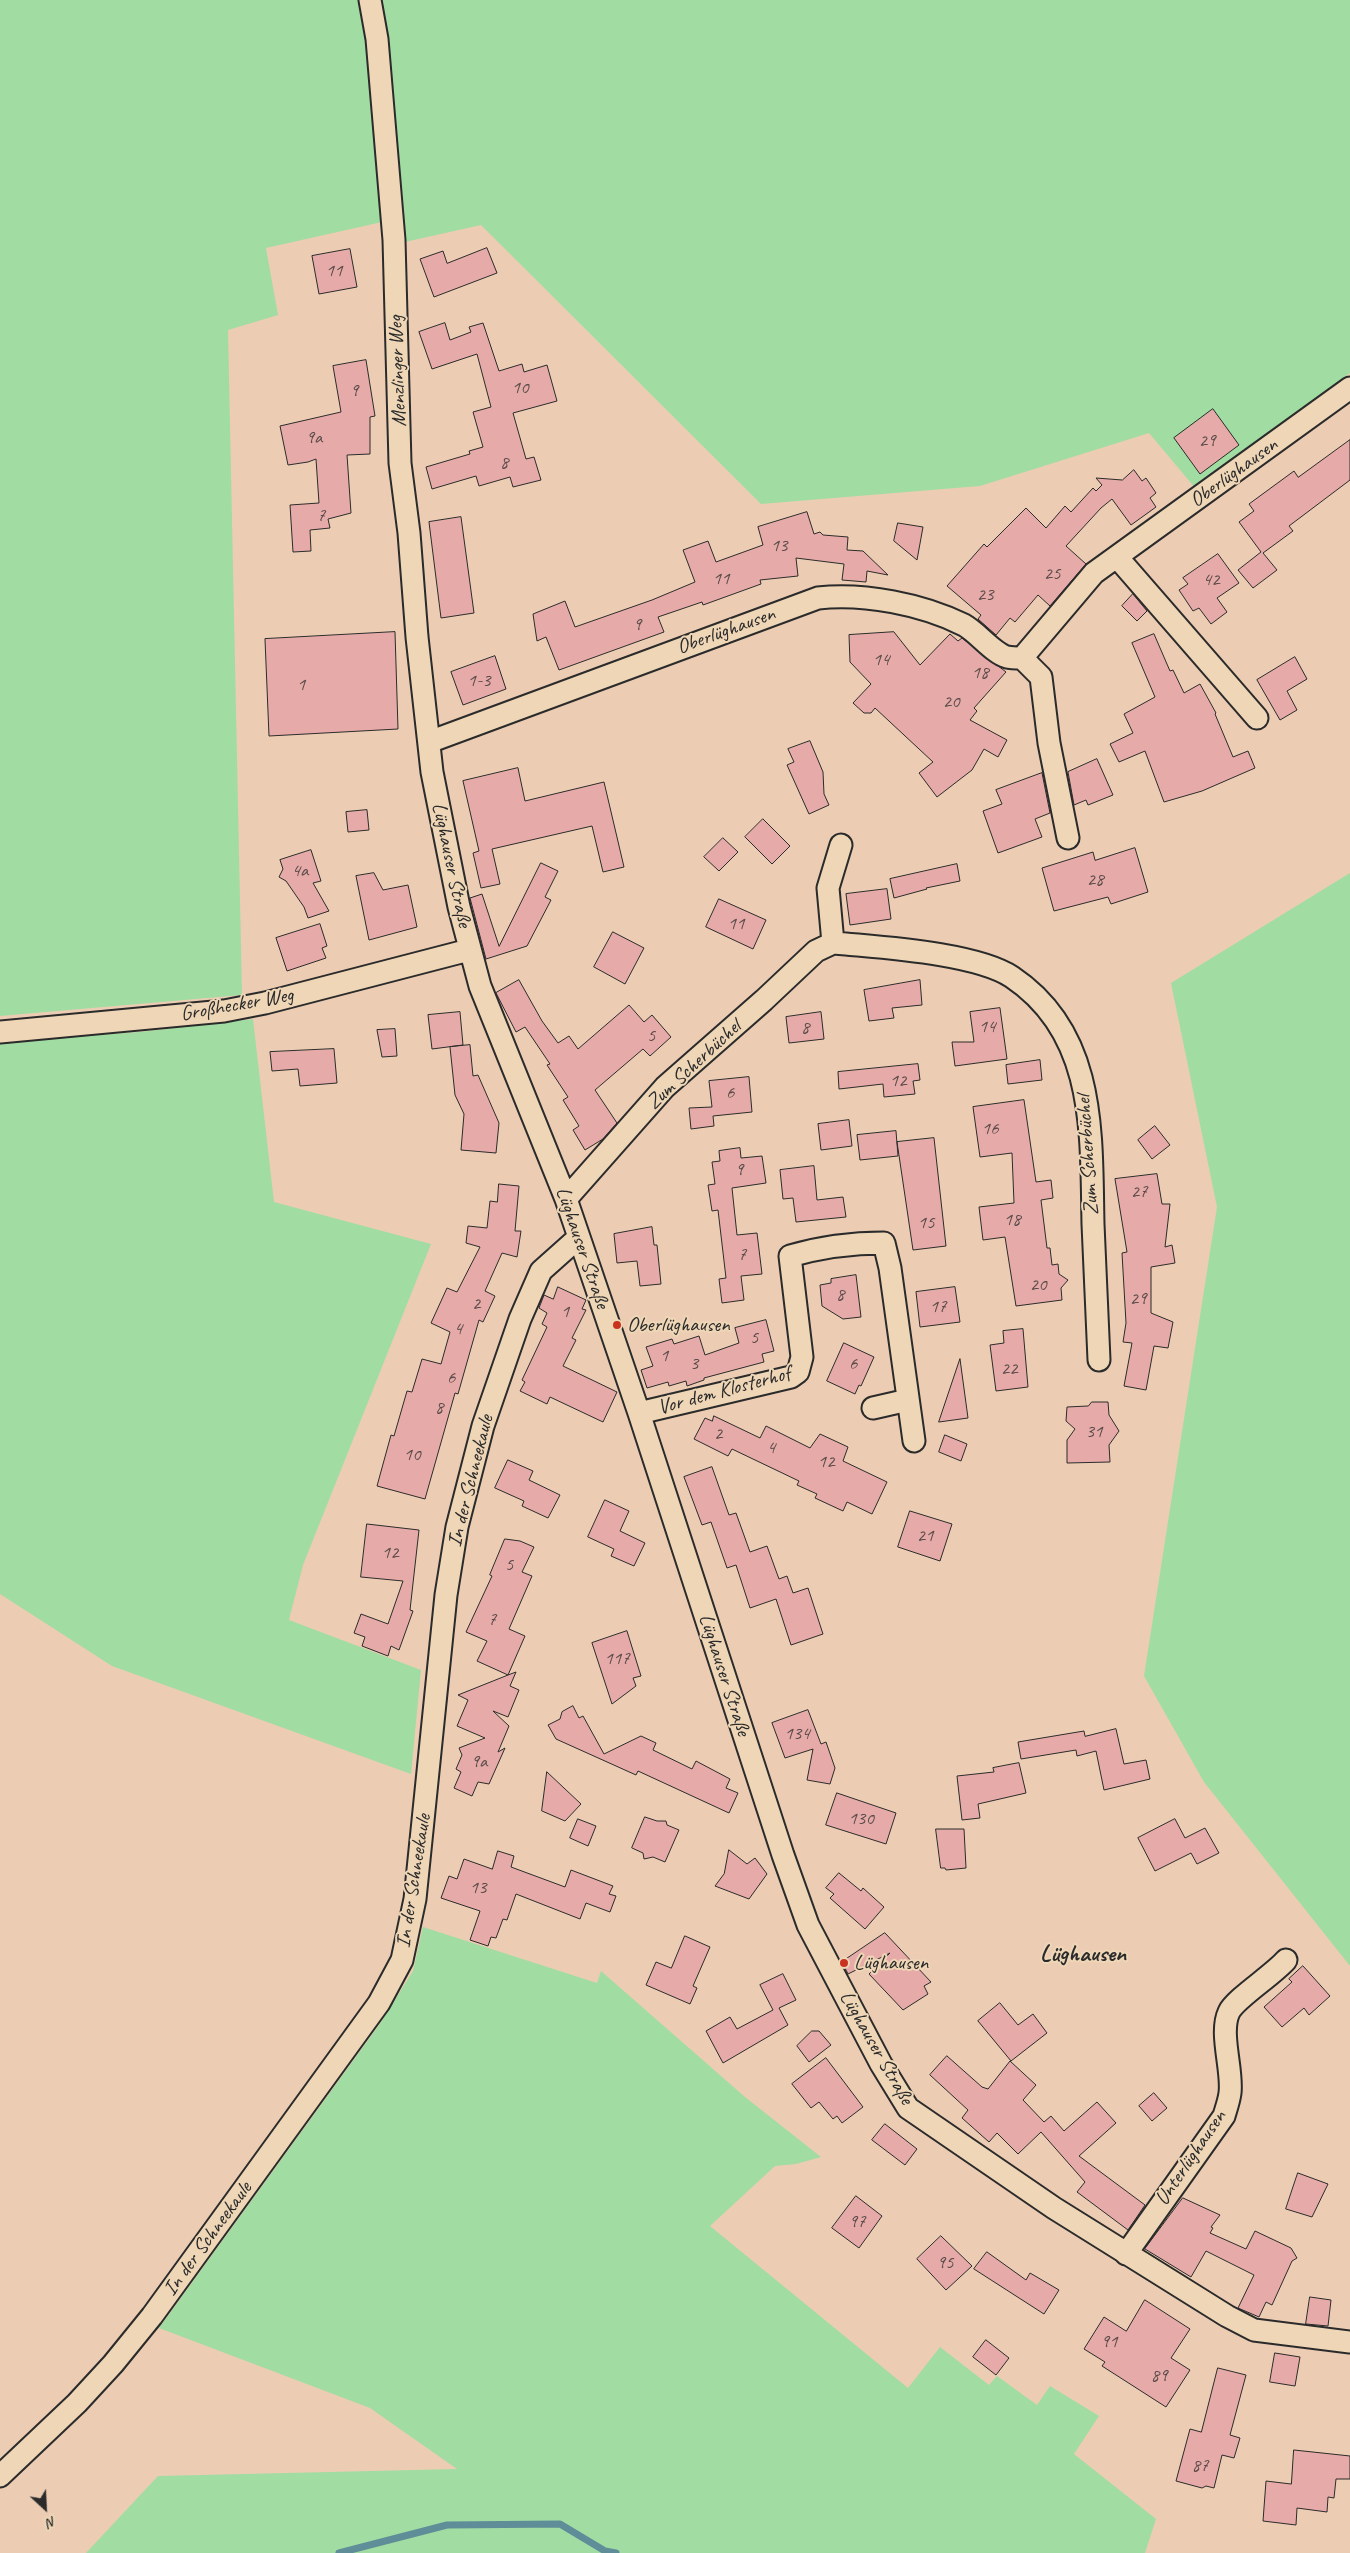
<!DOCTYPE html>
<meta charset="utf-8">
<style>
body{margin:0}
#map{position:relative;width:1350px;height:2553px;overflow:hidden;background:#eccdb3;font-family:Caveat,sans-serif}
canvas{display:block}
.north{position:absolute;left:20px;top:2483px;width:50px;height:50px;-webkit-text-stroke:4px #eed6b6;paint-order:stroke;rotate:155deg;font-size:14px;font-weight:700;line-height:20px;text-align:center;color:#2b2b2b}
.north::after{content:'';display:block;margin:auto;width:18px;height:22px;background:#2b2b2b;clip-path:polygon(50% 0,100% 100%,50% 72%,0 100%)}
</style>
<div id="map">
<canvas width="1350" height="2553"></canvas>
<div class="north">N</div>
</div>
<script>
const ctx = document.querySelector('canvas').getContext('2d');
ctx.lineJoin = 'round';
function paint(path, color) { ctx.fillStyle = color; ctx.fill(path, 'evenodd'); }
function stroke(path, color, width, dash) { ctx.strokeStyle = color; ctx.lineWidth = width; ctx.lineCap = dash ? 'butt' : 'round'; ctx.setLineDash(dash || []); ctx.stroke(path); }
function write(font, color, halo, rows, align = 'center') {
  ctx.font = font + ' Caveat,sans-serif'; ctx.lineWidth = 4; ctx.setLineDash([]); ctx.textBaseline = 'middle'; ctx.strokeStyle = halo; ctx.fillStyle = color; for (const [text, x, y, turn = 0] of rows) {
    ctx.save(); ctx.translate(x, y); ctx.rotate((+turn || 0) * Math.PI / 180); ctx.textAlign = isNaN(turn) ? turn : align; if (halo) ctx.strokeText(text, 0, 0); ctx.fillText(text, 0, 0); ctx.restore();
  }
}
paint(new Path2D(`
 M0,0H359L366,40L382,222L266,248L278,315L228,330L242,995L0,1016Z
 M382,0H1350V373L1196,489L1149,433L980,486L761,504L481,225L405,242L388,35Z
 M1350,873V1966L1204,1782L1144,1676L1217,1207L1171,983Z
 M253,1019L274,1202L431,1244L303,1565L289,1620L421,1670L411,1774L112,1666L0,1594V1042L139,1032Z
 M423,1927L597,1983L601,1971L745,2097L821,2157L796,2164L775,2166L710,2226L908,2388L940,2347L989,2385L997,2376L1037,2405L1050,2386L1099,2416L1074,2454L1156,2519L1145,2553H86L158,2476L457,2469L370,2408L159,2328L379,2025L413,1971Z`), '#a1dca3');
stroke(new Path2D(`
 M339,2553L447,2525L560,2524L605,2551L616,2553`), '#5f8d98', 7);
const building = new Path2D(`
 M487,248L497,273L434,297L420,259L443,251L447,263Z
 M350,249L357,287L319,294L312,256Z
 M445,323L450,340L471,332L469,327L483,323L499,371L522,364L524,372L547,365L557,401L513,413L526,459L534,457L541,480L513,487L510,477L479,486L476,476L432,489L426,467L470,454L469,451L483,447L473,412L491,407L477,354L432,369L419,332Z
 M366,360L375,416L370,417V454L347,455L351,513L328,519L330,528L310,530L311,551L293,552L290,505L319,503L316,459L308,462L288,465L280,426L341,412L333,366Z
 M1213,409L1239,445L1200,474L1174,438Z
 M1350,440V480L1289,526L1293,531L1263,553L1277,570L1253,588L1238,570L1261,552L1239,522L1254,511L1249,504L1294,471L1298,477Z
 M1134,470L1142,481L1146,478L1156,493L1150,498L1156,507L1131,525L1112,499L1101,508L1066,546L1086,564L1050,606L1038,595L1015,622L1010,618L996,635L978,619L981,615L947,586L984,544L987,547L1026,508L1046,528L1065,506L1071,512L1093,488L1096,491L1102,485L1096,478L1122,480Z
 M807,512L814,534L820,532L823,535L848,537L847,550L863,551L888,575L867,571L866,582L842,580L844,564L796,558L798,576L760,580L761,584L703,605L702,602L658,617L664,632L559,670L546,637L537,641L533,614L565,601L575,627L652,600L695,582L683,550L708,541L716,562L763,545L758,527Z
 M461,517L474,613L441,618L429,522Z
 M898,523L923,527L917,560L894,541Z
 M1218,554L1239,583L1217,598L1227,612L1211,624L1199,608L1193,611L1179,590L1188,584L1183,578Z
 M1133,594L1147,611L1137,621L1122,606Z
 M395,632L398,729L269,736L265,639Z
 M894,632L920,665L950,634L958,641L962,638L1006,672L974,708L977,711L970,720L1007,740L998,757L984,749L972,770L937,797L919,773L933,762L875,708L871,713H864L853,703L871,684L850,662L849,635Z
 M1154,634L1170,671L1173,670L1184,693L1200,684L1216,713L1215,714L1233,757L1248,751L1255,768L1202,791L1164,802L1145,751L1119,762L1110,744L1133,733L1124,714L1155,697L1132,643Z
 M495,656L506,689L463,705L451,672Z
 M1295,657L1307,679L1287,691L1297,710L1280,720L1257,680Z
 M810,741L823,772L824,794L829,805L809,814L787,765L794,762L788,749Z
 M1097,759L1113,795L1088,805L1086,800L1074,805L1068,772Z
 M518,768L525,801L604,782L624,867L603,872L592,826L492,849L500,884L481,888L473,853L479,851L463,781Z
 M1042,773L1050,813L1035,819L1042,837L998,853L983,811L1002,804L996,790Z
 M367,810L369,830L348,832L346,812Z
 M763,819L790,846L772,864L745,837Z
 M723,838L738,852L719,871L704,857Z
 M1135,848L1148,892L1111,904L1108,897L1054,911L1042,868L1093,852L1095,860Z
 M311,850L321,881L313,883L329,911L308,918L304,907L286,881L279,877L283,869L280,860Z
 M541,863L558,871L545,897L551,900L527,946L486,959L470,898L482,894L499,946Z
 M957,864L960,881L926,888L927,889L894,898L890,879Z
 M374,873L383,890L408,885L417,927L369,940L356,876Z
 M887,889L891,919L850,925L846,894Z
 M719,899L766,920L753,949L706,927Z
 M320,924L327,946L322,948L326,958L287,971L276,938Z
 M613,932L644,948L625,984L594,967Z
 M519,980L542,1021L558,1043L569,1036L578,1049L629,1005L644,1022L652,1015L671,1037L650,1056L643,1049L595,1090L617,1123L603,1139L585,1150L573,1130L579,1126L563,1100L568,1097L547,1065L550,1064L525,1027L516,1032L496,993Z
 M920,980L922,1005L892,1008L894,1018L869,1021L864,990Z
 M1000,1008L1007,1059L955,1066L952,1042H974L970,1012Z
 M460,1012L463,1045L432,1049L428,1015Z
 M821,1012L824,1039L789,1043L786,1017Z
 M395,1029L397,1056L382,1057L377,1030Z
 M470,1045L473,1076L478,1075L499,1123L496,1153L461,1150L464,1114L455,1095L450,1047Z
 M334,1049L337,1083L300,1086L298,1069L272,1071L270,1052Z
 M1040,1060L1042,1080L1008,1084L1006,1065Z
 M918,1064L920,1080L913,1081L915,1094L884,1097L883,1084L839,1089L838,1072Z
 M749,1077L752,1112L713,1116L714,1126L691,1129L689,1108L712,1107L709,1081Z
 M1024,1100L1036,1182L1051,1180L1053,1198L1041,1200L1047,1248H1050L1052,1265L1058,1264L1059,1274L1068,1280L1061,1288L1062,1300L1016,1306L1005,1237L983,1240L979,1207L1014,1203L1012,1153L980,1157L973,1107Z
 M849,1120L852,1146L821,1150L818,1124Z
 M1155,1126L1170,1145L1152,1159L1138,1140Z
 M896,1131L898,1156L860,1160L857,1135Z
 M934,1138L946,1246L913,1250L897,1142Z
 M740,1148L741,1158L762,1156L766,1183L732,1188L737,1235L757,1233L762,1274L741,1276L744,1300L722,1303L719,1279L726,1278L718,1210L712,1211L708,1185L715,1184L712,1162L720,1161L719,1151Z
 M814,1166L817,1200L843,1197L846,1217L796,1222L793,1198L783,1199L780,1170Z
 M1157,1174L1162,1204H1170L1165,1247L1172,1245L1175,1263L1151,1267V1313L1173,1322L1168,1348L1154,1346L1146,1390L1124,1386L1132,1343L1123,1342L1126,1323L1122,1253L1127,1252L1115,1179Z
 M499,1184L519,1186L515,1231H521L517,1257L502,1253L485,1291L495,1296L483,1322L479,1320L458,1394L455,1393L425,1499L377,1486L391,1435L394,1436L407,1391L412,1392L422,1359L441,1364L450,1332L431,1323L447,1288L457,1292L480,1247L466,1243L468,1226L487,1228L490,1201L497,1202Z
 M652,1227L654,1245H657L661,1284L640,1286L637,1261L617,1263L614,1234Z
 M856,1275L861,1317L843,1319L822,1306L820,1285L831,1283V1279Z
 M558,1287L586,1300L582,1309L586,1310L572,1338L576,1340L563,1366L617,1392L603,1422L550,1397L547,1404L520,1391L525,1382L522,1380L547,1327L542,1324L547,1313L539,1308L544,1295L553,1299Z
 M955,1287L960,1322L920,1327L916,1292Z
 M766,1320L774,1351L762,1354L764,1362L704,1378V1380L687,1386L686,1381L669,1386L668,1382L647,1388L641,1370L653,1366L646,1347L672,1339L674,1344L699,1336L705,1355L739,1343L735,1328Z
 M1023,1329L1028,1387L996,1391L990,1345L1004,1343L1003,1331Z
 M844,1343L874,1357L861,1386L859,1385L855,1394L827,1381Z
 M960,1359L968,1418L939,1422Z
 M1092,1402H1108L1109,1415L1119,1431L1109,1445L1110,1462L1067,1463V1440L1075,1429L1066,1421L1067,1407L1088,1406Z
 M714,1416L760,1438L766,1426L810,1448L820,1434L848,1447L843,1461L887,1482L872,1514L847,1502L843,1511L815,1498L817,1494L797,1485L799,1481L732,1449L728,1456L694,1439L705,1418L712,1421Z
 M945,1435L967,1444L961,1461L939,1452Z
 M508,1460L533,1471L529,1480L560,1495L548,1518L522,1506L524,1501L495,1488Z
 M712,1467L729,1515L736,1513L750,1552L767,1546L779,1579L787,1576L793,1593L808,1588L823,1634L791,1645L776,1599L750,1608L736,1565L727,1568L711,1522L702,1525L684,1477Z
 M605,1500L629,1511L620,1531L645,1543L634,1566L611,1556L614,1549L588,1537Z
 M910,1511L952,1524L940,1561L898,1547Z
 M367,1524L419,1530L410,1610L413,1611L399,1650L391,1646L388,1656L362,1646L365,1637L354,1633L361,1614L388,1624L403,1581L361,1577Z
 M505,1539L520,1541L534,1547L522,1572L532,1576L509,1629L525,1636L508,1675L516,1672L510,1686L519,1690L508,1717L493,1711L509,1726L498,1752L505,1748L489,1784L478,1782L472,1796L454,1788L461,1772L456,1769L462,1755L459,1748L485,1738L457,1726L468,1700L458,1695L508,1675L477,1661L487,1641L466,1632L492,1576L490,1575Z
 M627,1631L641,1676L633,1678L636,1686L612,1704L592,1643Z
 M573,1706L579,1718L583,1716L604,1754L641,1736L656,1743L653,1750L692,1769L696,1761L730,1779L726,1788L738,1793L729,1813L638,1771L636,1775L556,1739L548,1725L560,1719L562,1712Z
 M808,1710L821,1744L826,1742L835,1768L830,1784L807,1780L813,1749L785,1758L772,1723Z
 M1116,1729L1124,1764L1146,1760L1150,1779L1104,1790L1096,1751L1077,1756L1076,1750L1021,1759L1018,1742L1084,1731L1085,1736Z
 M1019,1763L1026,1793L978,1804L980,1818L962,1820L957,1776L994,1772L993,1768Z
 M547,1772L581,1804L565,1821L542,1811Z
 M837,1793L896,1813L886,1844L826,1825Z
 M645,1817L657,1821H666L667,1825L679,1830L665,1862L653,1857L644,1859L643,1853L632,1848Z
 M578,1819L596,1826L588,1846L570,1838Z
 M1175,1819L1185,1838L1205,1828L1219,1853L1197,1864L1191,1853L1155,1871L1138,1838Z
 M936,1829H964L966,1868L946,1870L945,1868H941Z
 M729,1850L747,1864L755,1858L767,1874L749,1899L715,1886L724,1874Z
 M498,1851L514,1856L511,1867L565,1887L571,1870L613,1886L609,1894L616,1896L610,1912L586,1903L580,1919L516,1894L507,1920L503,1919L496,1938L491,1937L488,1946L470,1940L480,1911L441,1898L449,1876L457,1879L464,1859L492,1869Z
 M839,1873L861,1891L863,1888L884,1907L865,1929L830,1898L834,1894L826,1888Z
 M885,1933L931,1982L924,1986L928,1994L903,2010L869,1974L890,1953L848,1974L842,1962Z
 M685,1936L710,1947L693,1986L697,1988L690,2004L646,1985L656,1962L671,1968Z
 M1303,1966L1330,1996L1309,2015L1304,2008L1282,2027L1264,2007L1292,1982L1289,1979Z
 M783,1974L796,2000L779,2008L788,2025L723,2063L706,2031L730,2017L737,2029L773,2010L760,1985Z
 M1000,2003L1018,2025L1033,2014L1047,2033L1011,2061L978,2021Z
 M812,2031H819L831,2045L809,2062L797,2046Z
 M947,2056L982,2087L988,2089L1010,2061L1036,2085L1023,2100L1044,2122L1051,2116L1064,2131L1097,2102L1116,2123L1079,2156L1145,2205L1128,2230L1077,2192L1085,2182L1041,2132L1018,2154L997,2133L989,2142L962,2118L968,2110L930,2075Z
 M826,2058L863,2107L842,2123L837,2116L833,2119L819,2102L811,2108L792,2084Z
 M1154,2093L1167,2108L1152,2121L1139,2106Z
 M885,2124L917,2149L905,2165L872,2140Z
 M1298,2173L1328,2184L1312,2217L1286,2209Z
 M856,2196L882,2216L859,2248L832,2228Z
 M1183,2198L1220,2215L1211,2227L1213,2228L1210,2233L1246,2249L1255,2231L1291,2248L1297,2258L1292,2261L1272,2305L1266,2302L1259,2317L1238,2308L1254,2275L1206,2251L1191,2277L1145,2249Z
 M941,2236L972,2266L946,2290L917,2259Z
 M987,2252L1026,2280L1030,2273L1059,2290L1044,2314L974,2269Z
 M1310,2297L1331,2300L1328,2326L1306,2324Z
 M1145,2300L1190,2329L1171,2358L1190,2370L1166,2407L1102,2366L1105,2362L1084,2349L1104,2317L1126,2331Z
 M986,2340L1009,2358L996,2375L973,2357Z
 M1275,2353L1300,2357L1295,2386L1270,2382Z
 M1218,2368L1246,2375L1230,2435L1240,2438L1234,2458L1222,2455L1214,2488L1206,2486L1202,2488L1176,2481L1190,2429L1201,2432Z
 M1294,2450L1350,2456V2479H1336L1334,2498L1328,2497L1327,2512L1297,2508L1296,2525L1263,2521L1266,2481L1291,2484Z`);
paint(building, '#e6aba8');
stroke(building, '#2b2b2b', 1);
const minor = new Path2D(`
 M370,0L377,39L394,240L400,463L409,533L417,637L432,772L459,907L480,986L566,1199L639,1413L783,1855L808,1925L881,2064L908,2108L1054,2208L1227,2316L1254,2330L1350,2342
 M1117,557L1257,718
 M1022,658L1041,677L1049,743L1068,838
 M429,742L818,598C864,593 922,604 964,625C977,632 993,653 1007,657C1011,658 1017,658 1022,658L1094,573L1350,388
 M833,943L828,888L841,845
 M0,1032L224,1011L265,1003L469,950
 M566,1199L665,1087L764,1000L816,951L833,943L846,944C889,948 977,954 1012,977C1097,1034 1091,1134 1093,1224C1095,1269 1097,1315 1099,1360
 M873,1408L908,1400
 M639,1413L791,1377L798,1372L802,1357L790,1256C821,1247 851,1243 884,1243L890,1268L914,1441
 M1126,2254L1224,2116C1226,2109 1229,2101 1230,2093C1233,2070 1219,2033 1229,2012C1235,1999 1273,1975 1286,1960
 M0,2476L77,2403L113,2364L152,2316L379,2003L402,1960L415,1899L446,1595L457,1527L483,1426L520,1319L541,1271L578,1238`);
stroke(minor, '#2b2b2b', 25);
stroke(minor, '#eed6b6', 21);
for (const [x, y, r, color] of [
 [617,1325,5,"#c8321e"],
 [844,1963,5,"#c8321e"]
]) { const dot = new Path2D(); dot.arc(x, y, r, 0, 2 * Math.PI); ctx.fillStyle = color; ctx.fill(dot); stroke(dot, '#eed6b6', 2); }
write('19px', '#5a4b4a', null, [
 ["11",334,271],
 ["10",520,388],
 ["9",354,391],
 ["9a",314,438],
 ["29",1207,441],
 ["8",504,463],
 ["7",321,516],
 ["13",779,546],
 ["25",1052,574],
 ["11",721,579],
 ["42",1211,580],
 ["23",985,595],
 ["9",637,625],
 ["14",881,660],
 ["18",980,673],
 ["1-3",479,681],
 ["1",301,685],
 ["20",951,702],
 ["4a",300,871],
 ["28",1095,880],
 ["11",736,924],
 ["14",987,1027],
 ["8",805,1028],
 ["5",651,1036],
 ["12",898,1081],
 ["6",730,1093],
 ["16",990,1129],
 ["9",739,1170],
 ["27",1139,1192],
 ["18",1012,1220],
 ["15",926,1223],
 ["7",742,1255],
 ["20",1038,1285],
 ["8",840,1295],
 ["29",1138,1299],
 ["2",476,1304],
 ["17",938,1307],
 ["1",565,1312],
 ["4",458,1329],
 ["5",754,1338],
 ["1",664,1356],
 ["3",694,1364],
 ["6",853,1364],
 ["22",1009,1369],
 ["6",451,1378],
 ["8",439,1408],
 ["31",1094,1432],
 ["2",718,1434],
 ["4",771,1448],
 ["10",412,1455],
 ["12",826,1462],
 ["21",925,1536],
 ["12",390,1553],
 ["5",509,1565],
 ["7",492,1620],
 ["117",617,1659],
 ["134",797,1734],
 ["9a",479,1762],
 ["130",861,1819],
 ["13",478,1888],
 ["97",857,2222],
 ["95",945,2263],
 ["91",1109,2342],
 ["89",1159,2376],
 ["87",1200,2466]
]);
write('21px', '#2b2b2b', '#eed6b6', [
 ["Menzlinger Weg",398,371,-92],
 ["Oberlüghausen",1234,473,-36],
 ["Oberlüghausen",726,631,-20],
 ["Lüghauser Straße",451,865,78],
 ["Großhecker Weg",237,1005,-10],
 ["Zum Scherbüchel",694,1065,-43],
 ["Zum Scherbüchel",1088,1155,-94],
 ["Lüghauser Straße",582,1248,71],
 ["Vor dem Klosterhof",724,1391,-15],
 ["In der Schneekaule",471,1481,-76],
 ["Lüghauser Straße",724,1675,72],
 ["In der Schneekaule",414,1881,-81],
 ["Lüghauser Straße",876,2048,60],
 ["Unterlüghausen",1191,2158,-56],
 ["In der Schneekaule",208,2239,-54]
]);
write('21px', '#2b2b2b', '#eed6b6', [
 ["Oberlüghausen",627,1325],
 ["Lüghausen",854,1963]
], 'left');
write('bold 24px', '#2b2b2b', '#eed6b6', [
 ["Lüghausen",1083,1955]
]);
</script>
